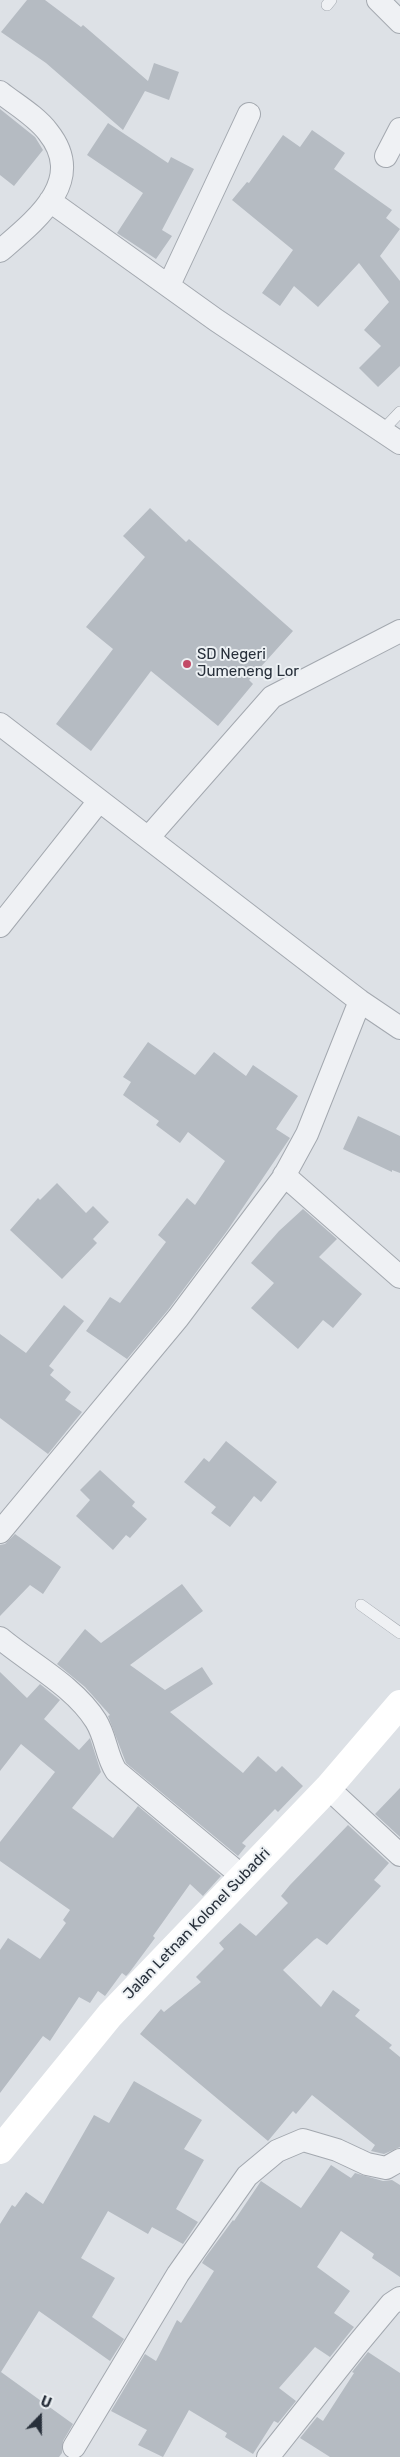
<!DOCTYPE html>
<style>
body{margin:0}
#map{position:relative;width:400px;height:2457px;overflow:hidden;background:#dde1e6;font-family:Rubik,sans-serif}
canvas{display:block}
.north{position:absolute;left:15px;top:2392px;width:50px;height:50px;-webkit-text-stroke:4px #ecf0f3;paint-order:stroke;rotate:22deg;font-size:14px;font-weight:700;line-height:20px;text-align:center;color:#28303b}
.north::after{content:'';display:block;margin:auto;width:18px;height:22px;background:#28303b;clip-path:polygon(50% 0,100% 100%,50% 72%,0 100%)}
</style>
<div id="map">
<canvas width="400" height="2457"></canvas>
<div class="north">U</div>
</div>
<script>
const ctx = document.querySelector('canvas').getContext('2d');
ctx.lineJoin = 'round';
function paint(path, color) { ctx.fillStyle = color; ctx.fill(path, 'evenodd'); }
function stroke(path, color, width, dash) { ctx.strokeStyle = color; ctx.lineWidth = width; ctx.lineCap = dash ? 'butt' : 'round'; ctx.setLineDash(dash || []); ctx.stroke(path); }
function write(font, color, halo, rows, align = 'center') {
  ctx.font = font + ' Rubik,sans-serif'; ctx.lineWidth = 4; ctx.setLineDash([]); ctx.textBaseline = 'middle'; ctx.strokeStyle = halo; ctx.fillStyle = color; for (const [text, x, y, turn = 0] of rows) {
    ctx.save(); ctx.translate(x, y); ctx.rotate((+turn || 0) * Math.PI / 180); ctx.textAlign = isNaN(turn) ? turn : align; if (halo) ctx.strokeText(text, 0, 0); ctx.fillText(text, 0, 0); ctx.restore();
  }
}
paint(new Path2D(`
 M27,0H45L81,27L83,25L148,81L154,63L179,72L169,100L145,91L123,130L46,63L1,32Z
 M0,109L35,137L43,150L14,186L0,175Z
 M108,123L168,163L171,157L194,169L162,230L172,236L156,259L117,233L143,193L87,155Z
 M312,130L345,153L334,169L392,210L386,218L400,229L380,256L400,281V366L378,387L359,368L381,346L364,330L389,302L359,263L318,307L294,286L280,306L262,293L293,250L232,200L247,182L249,183L283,135L300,147Z
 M150,508L186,542L189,539L293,631L249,680L253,684L218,726L151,671L91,751L56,724L113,649L86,627L145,557L123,536Z
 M148,1042L195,1075L214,1052L246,1076L253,1065L298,1096L276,1129L290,1138L227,1231L168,1310L127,1359L86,1331L110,1297L120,1303L166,1242L158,1235L187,1198L195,1205L225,1161L188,1132L180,1143L156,1125L159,1121L123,1095L131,1082L123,1077Z
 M358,1116L400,1136V1173L392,1170V1172L343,1149Z
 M57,1183L86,1213L93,1206L109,1222L93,1239L97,1243L62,1279L10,1230L38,1198L40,1200Z
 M303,1209L337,1239L319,1257L362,1294L333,1328L323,1320L298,1349L251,1308L274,1283L251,1263L279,1231Z
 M64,1305L84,1321L49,1366L54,1370L50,1375L71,1392L65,1400L82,1412L48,1454L0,1418V1334L26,1353Z
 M226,1441L277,1482L261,1502L254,1496L230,1527L211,1513L216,1507L184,1482L204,1458L209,1462Z
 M100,1470L135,1502L132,1506L147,1519L130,1538L126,1535L113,1550L76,1516L90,1500L80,1490Z
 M15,1534L61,1567L43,1594L30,1585L0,1616V1545L5,1544Z
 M182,1584L203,1611L130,1665L165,1690L202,1667L213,1684L170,1712L243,1773L258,1756L276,1772L282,1766L303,1786L278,1812L275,1809L242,1843L246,1846L238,1856L126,1763L108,1716L110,1715L85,1687L57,1664L85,1629L101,1643Z
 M0,1672L27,1698L40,1684L60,1700L44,1719L79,1750L90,1738L101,1772L72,1808L113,1838L138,1806L221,1876L203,1896L190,1884L153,1936L155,1938L129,1973L126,1976L122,1973L105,1996L98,1991L90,2003L79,1997L50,2041L43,2036L0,2093V1950L8,1938L40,1959L66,1923L63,1920L70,1910L0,1861V1842L55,1772L21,1744L0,1771Z
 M400,1788V1837L375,1814Z
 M348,1825L389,1863L374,1880L381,1886L327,1945L317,1938L314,1940L283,1970L321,2007L333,1990L360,2010L355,2016L392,2045L389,2048L400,2057V2147L384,2154L371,2151L375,2145L312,2095L296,2114L293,2111L268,2141L140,2034L161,2009L164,2012L201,1982L196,1977L224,1949L219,1943L240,1923L256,1936L288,1903L281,1896L290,1885Z
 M134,2081L202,2120L184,2149L204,2160L176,2209L198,2222L183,2244L152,2227L148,2234L108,2211L81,2258L115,2278L92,2317L124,2339L110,2361L39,2311L1,2372L73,2424L63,2441L62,2453L59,2457H0V2224L12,2205L15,2207L26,2192L43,2204L94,2115L109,2123Z
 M331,2165L351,2178L355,2173L383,2181L392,2180L400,2185V2277L372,2258L374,2254L341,2231L317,2267L350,2291L334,2313L354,2327L330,2357L315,2347L279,2388L296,2401L278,2423L274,2421L253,2454L225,2437L227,2433L189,2410L163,2457L138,2445L147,2430L111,2411L145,2354L156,2361L177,2320L181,2323L214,2271L202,2263L205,2258L233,2220L234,2221L261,2181L301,2208Z
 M368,2352L400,2373V2457H330L300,2438L317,2417L323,2421L354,2373L352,2372Z`), '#b5bbc2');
const lane = new Path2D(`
 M327,5L331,0
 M382,431L400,412
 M361,1605L400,1633`);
const street = new Path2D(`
 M378,0L400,22
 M0,92C15,104 36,116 48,132C87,181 36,220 0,251
 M386,156L400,129
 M50,201L216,320L400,443
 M169,285L249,114
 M0,724L360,1001L400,1028
 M148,838L272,697L400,631
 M0,926L99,801
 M284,1175L400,1277
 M0,1532L178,1318L283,1178L307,1134L360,1001
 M0,1638C31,1664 74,1686 96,1721C106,1737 106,1755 116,1771L243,1877
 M328,1788L400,1855
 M74,2447L178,2274L247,2176L277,2151L303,2140L337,2150L367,2164L386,2168L400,2160
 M268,2457L356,2346L391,2304L400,2298`);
stroke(lane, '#a3a8af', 12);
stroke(street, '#a3a8af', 24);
stroke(lane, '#eff1f4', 11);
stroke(street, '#eff1f4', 22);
stroke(new Path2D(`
 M0,2150L110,2015L328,1788L400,1704`), '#fff', 28);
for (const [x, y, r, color] of [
 [187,664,5,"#c24a66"]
]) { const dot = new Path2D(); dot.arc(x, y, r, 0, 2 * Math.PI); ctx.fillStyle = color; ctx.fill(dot); stroke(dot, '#ecf0f3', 2); }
write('15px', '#28303b', '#ecf0f3', [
 ["SD Negeri",197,655],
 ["Jumeneng Lor",197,672]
], 'left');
write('15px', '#28303b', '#ecf0f3', [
 ["Jalan Letnan Kolonel Subadri",197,1924,-46]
]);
</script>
